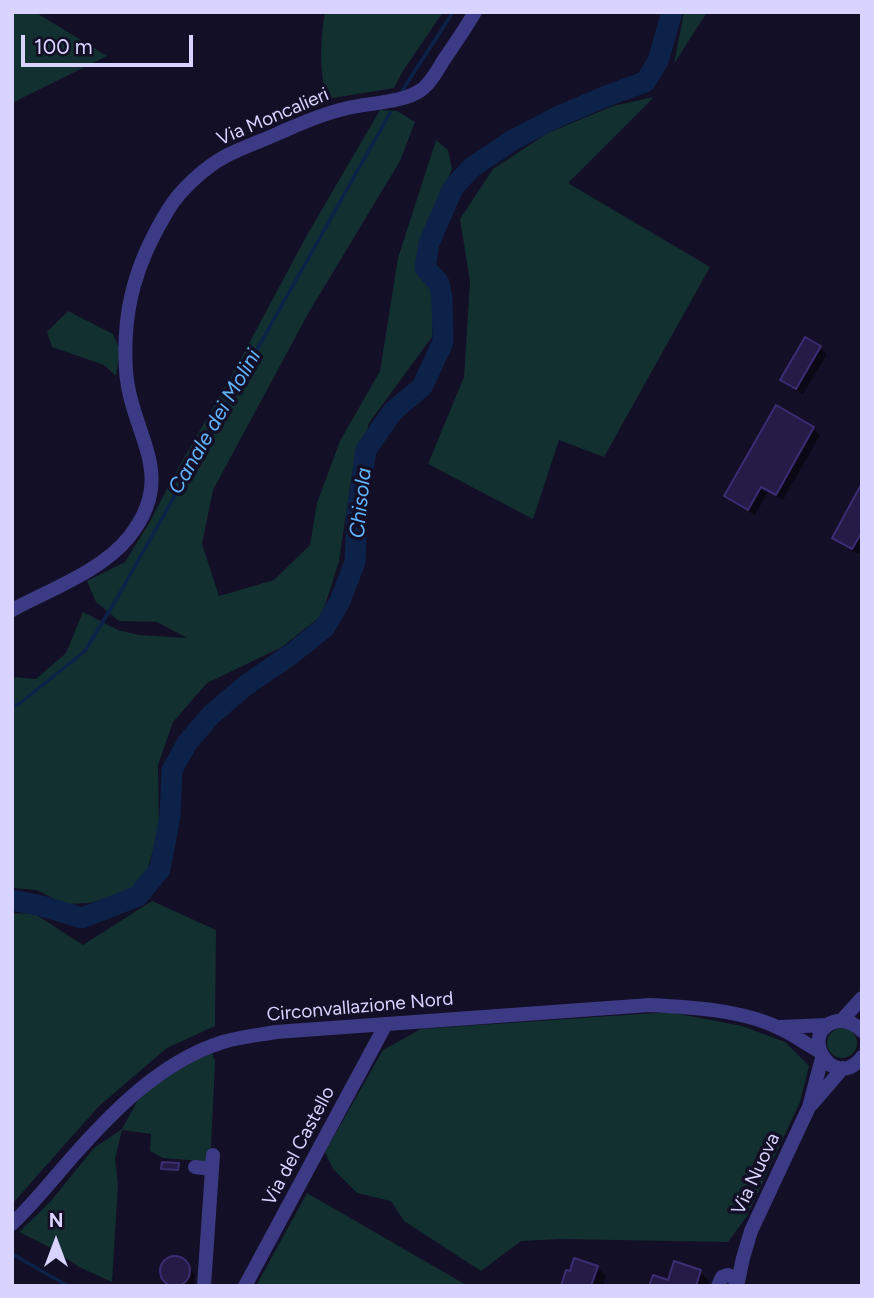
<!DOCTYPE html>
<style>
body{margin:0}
#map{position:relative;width:874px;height:1298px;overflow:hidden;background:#130f26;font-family:Figtree,sans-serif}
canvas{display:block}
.frame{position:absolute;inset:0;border:14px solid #d9d4ff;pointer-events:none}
.north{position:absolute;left:21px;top:1207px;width:70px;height:70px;-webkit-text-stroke:5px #130f26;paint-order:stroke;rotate:0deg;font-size:19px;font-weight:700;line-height:28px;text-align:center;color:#d9d4ff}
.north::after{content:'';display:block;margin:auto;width:24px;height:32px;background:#d9d4ff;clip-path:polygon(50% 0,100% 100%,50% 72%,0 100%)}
.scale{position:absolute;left:21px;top:35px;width:172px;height:32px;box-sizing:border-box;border:4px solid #d9d4ff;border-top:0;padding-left:9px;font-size:21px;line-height:24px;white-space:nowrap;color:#d9d4ff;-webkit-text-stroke:5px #130f26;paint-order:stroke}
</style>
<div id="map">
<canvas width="874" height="1298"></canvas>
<div class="frame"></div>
<div class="north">N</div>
<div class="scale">100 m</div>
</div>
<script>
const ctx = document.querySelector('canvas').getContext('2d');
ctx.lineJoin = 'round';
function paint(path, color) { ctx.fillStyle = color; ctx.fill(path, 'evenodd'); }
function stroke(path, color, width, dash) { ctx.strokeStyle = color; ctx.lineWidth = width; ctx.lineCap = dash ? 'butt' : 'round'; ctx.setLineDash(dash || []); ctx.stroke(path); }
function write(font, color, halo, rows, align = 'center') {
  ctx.font = font + ' Figtree,sans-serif'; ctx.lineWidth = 7; ctx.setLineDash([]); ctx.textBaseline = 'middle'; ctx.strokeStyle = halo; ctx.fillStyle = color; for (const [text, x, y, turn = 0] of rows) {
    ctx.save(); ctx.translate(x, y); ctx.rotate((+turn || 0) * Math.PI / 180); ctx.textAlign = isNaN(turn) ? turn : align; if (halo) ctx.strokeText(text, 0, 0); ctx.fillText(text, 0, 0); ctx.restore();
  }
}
paint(new Path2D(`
 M12,12H35L107,56L12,103Z
 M325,12H443L403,71L394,88L327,99C319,72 320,40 325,12Z
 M684,12H707L674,64Z
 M654,97L568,183L710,267L604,457L559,440L533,519L428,464L464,377L470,282L460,219L493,169L548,133L613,106Z
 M380,110L397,111L415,122L400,161L309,312L213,490L202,544L219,596L274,580L310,545L317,503L340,441L380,371L398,258L436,140L448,150L452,169L421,244L419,269L433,289L432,337L369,423L350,487L339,561L322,615L282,647L207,683L173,722L158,765L159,830L144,881L115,897L88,903L64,904L37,890L12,888V677L36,679L66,653L83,612L118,630L139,635L187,638L157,622L119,621L96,602L87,581L125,562L149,523L176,472L238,364L307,235Z
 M68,311L113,334L120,350L116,376L104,365L52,347L47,332Z
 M152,901L216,930L215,1026L167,1048L99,1106L12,1204V913L35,914L83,945Z
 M669,1012L742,1026L785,1042L809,1066L800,1102L747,1216L728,1242L560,1239L521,1241L481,1271L404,1221L391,1201L357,1193L333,1169L325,1152L383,1050L421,1029Z
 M827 1043a15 15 0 1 1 30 0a15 15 0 1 1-30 0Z
 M212,1053L215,1060L214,1085L210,1165L201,1161L163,1158L150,1151L151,1134L122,1130L115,1159L118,1184L112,1282L79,1267L51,1248L19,1232L50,1202L94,1148L122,1129L139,1098L179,1068Z
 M307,1193L468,1286H256Z`), '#12302f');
paint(new Path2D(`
 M820,347L827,354L803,394L789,386L783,380Z
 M776,408L813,428L820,435L783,500L768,492L755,515L733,502L726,496Z
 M862,487V550L859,554L841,545L834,538Z
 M175,1258L183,1260L195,1275L194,1284L192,1286H172L163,1277L162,1268L166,1261Z
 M597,1267L606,1276L603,1286H562Z
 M700,1272L709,1281L708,1286H651Z`), '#0007');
stroke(new Path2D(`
 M402,91L453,12
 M12,706L19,704L85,651L116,600L390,113
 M12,1254L68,1286`), '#0c2248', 3.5);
stroke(new Path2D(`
 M12,900L42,906L82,918L138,896L160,869L170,816L172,770L187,743L211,715L245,686L294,652L325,627L340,601L355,562L357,511L366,450L393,411L422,387L443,342L442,298L439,283L425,268L429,243L453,188L471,168L513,140L557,117L609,95L645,82L658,61L672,12`), '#0c2248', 21);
const building = new Path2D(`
 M805,337L821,346L796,389L780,380Z
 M776,405L814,427L776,495L761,487L748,510L724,496Z
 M862,483V532L852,549L832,538Z
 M162,1162L179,1163L178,1170L161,1169Z
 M160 1271a15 15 0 1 1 30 0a15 15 0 1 1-30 0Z
 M574,1258L598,1266L591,1286H561L566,1270L570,1271Z
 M674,1261L701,1270L696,1286H649L653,1275L668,1280Z`);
paint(building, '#241b47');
stroke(building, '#3b2d73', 2);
stroke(new Path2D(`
 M12,610C49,590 102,571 129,537C179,474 131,436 126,371C122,310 136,262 168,210C180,190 205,167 226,156C243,147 262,141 279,133C300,124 321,114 344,109C366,103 403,103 421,90C430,84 437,71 443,61C454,45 465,29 475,12
 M841,1021L862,998
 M780,1027L827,1025
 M862,1031C855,1024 848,1020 838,1021C795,1029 833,1095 862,1057
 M812,1104L843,1068
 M195,1167L212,1169
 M12,1224C32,1205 49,1184 67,1163C109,1115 159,1062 223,1042C240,1037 259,1035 276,1032L650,1005C691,1007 744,1010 781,1029C794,1035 806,1044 819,1051
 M204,1286L213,1155
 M245,1286L386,1024
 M718,1286L722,1277L728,1275L734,1278L737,1286
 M737,1286L743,1258L751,1231L809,1107L822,1058`), '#3d3a85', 14);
write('19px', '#d9d4ff', '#130f26', [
 ["Via Moncalieri",273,117,-23],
 ["Circonvallazione Nord",360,1007,-5],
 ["Via del Castello",299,1146,-62],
 ["Via Nuova",756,1174,-65]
]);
write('italic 21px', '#62b6ff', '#130f26', [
 ["Canale dei Molini",215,422,-60],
 ["Chisola",361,503,-84]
]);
</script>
